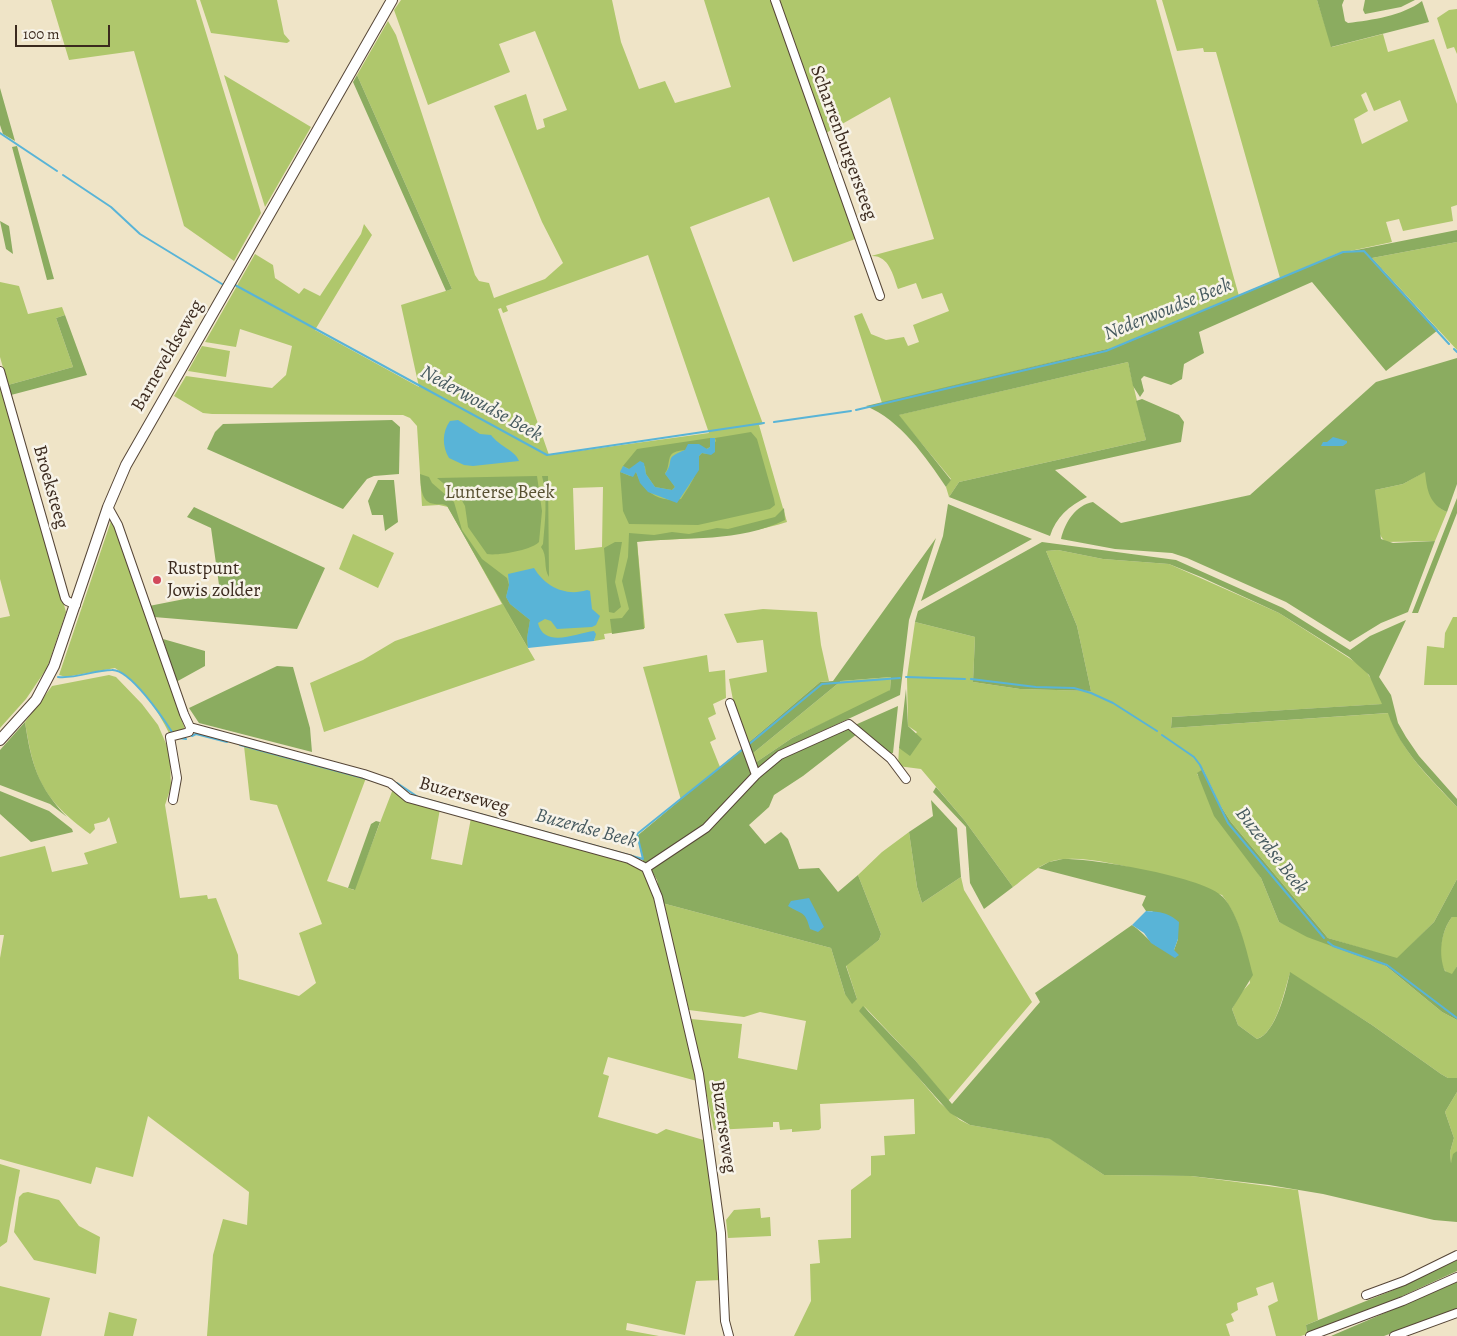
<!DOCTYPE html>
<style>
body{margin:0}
#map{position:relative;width:1457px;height:1336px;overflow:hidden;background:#efe4c7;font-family:Alegreya,serif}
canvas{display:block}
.scale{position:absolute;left:15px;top:25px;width:95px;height:22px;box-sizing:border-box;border:2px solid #3b2a1e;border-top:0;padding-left:6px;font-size:15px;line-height:18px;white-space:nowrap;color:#3b2a1e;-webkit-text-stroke:4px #f7f3e8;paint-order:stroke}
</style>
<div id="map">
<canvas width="1457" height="1336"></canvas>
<div class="scale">100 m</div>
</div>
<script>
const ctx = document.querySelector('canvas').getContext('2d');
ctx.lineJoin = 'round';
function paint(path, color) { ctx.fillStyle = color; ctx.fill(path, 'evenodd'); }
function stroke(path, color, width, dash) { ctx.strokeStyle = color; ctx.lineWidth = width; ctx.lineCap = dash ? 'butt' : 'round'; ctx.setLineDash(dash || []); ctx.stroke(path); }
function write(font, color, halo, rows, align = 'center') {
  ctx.font = font + ' Alegreya,serif'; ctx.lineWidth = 5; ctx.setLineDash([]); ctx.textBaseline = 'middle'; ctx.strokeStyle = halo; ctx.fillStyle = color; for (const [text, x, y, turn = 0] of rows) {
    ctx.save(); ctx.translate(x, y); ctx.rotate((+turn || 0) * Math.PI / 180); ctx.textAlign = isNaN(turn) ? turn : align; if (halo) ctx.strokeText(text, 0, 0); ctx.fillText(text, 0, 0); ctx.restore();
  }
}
paint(new Path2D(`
 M51,0H196L261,213L234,261L184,226L134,51L69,60Z
 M200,0H277L284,34L290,41L287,43L211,33Z
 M401,0H612L621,42L639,89L665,81L675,103L731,87L704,0H773L858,238L793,262L769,197L690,227L763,424L759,425L787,522C739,537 687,539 637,541L645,628L604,634L605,639L594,641L595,636L527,646L505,609L535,660L324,732L310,683L363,660L395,641L502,604L448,507L439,505L422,506L417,426L410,418L403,415L212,414L203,413L174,396L186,376L272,388L286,375L292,346L240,329L236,347L205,342L255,254L273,265L275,278L299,294L304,288L320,296L361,234L364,224L372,235L315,330L419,387L401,305L452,289L357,75L388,21L396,35L475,275L479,281L489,283L494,298L545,279L563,263L542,222L494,106L526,94L537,130L545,127L543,119L567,110L535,31L499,44L510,72L428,105L394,10ZM648,255L709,433L549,455L498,309L501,308L503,313L508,311L506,306ZM603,487L602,547L575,550L573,488Z
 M778,0H1156L1239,296L1119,346L882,403L854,316L862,313L871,334L886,340L904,337L908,346L919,342L913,325L949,311L942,293L922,299L916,283L898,289C893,275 889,255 871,256L934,239L890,97L826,133Z
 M1162,0H1317L1332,47L1383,34L1388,52L1434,39L1457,104V205L1451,207L1453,221L1403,231L1399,219L1386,222L1392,242L1336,254L1280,278L1216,52H1204L1203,48L1177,51ZM1366,92L1374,111L1400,100L1408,121L1362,144L1354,119L1368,111L1361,95Z
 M1457,9V54L1454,47L1447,49L1437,18L1449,10Z
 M224,75L311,127L265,207Z
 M1457,242V350L1372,258Z
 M0,282L19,286L28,314L62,307L65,315L56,318L73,367L8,385L0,357Z
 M202,346L230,351L226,377L188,371Z
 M1128,362L1146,440L959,482L949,497L946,487L951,479L898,415Z
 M0,378L66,612L47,668L26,699L0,728V618L10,616L0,579Z
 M1426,471C1427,488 1430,504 1447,512L1435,541L1386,542C1374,534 1376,504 1375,490L1403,484Z
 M112,518L186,732L170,735C157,708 140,684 115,668L66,677L59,675Z
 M353,534L394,553L378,588L339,569Z
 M1058,550L1103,559L1169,564L1279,613L1363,667L1376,686L1383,704L1172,717L1171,728L1389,713C1400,751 1431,779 1457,807V879L1434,922L1397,959L1328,938L1231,822L1220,805L1203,769L1197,774L1261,878L1279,922L1386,966L1442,1012L1457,1020V1078H1448L1441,1074L1372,1025L1290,973C1284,991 1277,1032 1257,1039L1238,1025L1232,1009L1240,994L1250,983C1247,953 1241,920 1222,895C1183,884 1084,846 1047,863C1035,868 1024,879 1013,887L965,821L921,769L898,766L899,748L904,749L917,732L908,726L907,677L915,622L975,637L973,682L1020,689L1091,691L1077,626L1046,551Z
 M763,609L817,612L821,645L829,681L820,682L748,743L733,700L729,679L767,672L763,640L737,643L724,614Z
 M1453,617H1457V685H1424L1427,646L1444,648L1445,633Z
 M707,655L709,672L725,670L726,698L713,704L716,714L708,718L716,739L710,742L720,767L681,800L643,667Z
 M109,675L116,677L142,704L158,725L167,746L170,756L171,787L165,805L180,898L207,895L208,899L216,898L238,955L239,979L299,996L316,983L299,933L322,924L277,805L250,800L244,746L366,778L327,881L354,890L393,789L440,809L431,859L462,865L471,818L636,865L650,877L697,1081L608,1057L603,1074L609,1076L598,1117L657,1134L666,1129L707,1141L715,1187L722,1280L696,1281L685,1335L627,1323L626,1330L659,1336H207L213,1255L223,1219L247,1225L249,1192L148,1116L133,1177L96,1167L91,1184L0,1159V958L4,935H0V857L45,846L52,872L88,864L84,853L117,843L109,817L106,821L94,824L95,829L90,834C43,799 34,779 25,722L52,686Z
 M891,677L890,690L887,693L792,738L755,763L752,754L841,681Z
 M909,832L917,887L922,903L961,877L964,890L1032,1002L948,1101L915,1060L864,1006L895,1050L940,1103L960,1120L970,1125L1051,1139L1104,1175L1191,1176L1298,1190L1318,1320L1306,1325L1307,1334L1301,1336H1276L1268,1306L1278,1301L1273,1282L1256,1288L1258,1295L1237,1303L1238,1310L1231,1314L1234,1321L1226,1324L1230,1336H794L811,1301L810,1264L820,1263L818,1240L851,1238V1190L871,1175V1156L885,1155L884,1136L915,1134L914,1099L820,1104L821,1128L819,1130L792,1132V1129L780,1130L779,1122H773V1127L714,1130L691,1019L742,1024L738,1058L797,1070L806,1021L760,1012L744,1017L689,1010L662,903L831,948L845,994L857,999L846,965L879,940L881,934L858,875L882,852Z
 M1452,917H1457V966L1453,974H1449C1433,964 1442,929 1452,917Z
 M1457,1092V1151L1451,1163L1450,1152L1454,1138L1445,1112Z
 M0,1164L20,1170L7,1242L0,1247Z
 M28,1192L59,1200L79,1226L100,1237L96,1274L34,1260L14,1232L19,1197L23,1193Z
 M760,1208L761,1218L770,1217L771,1236L728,1238L726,1220L734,1210Z
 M0,1286L50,1298L41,1336H0Z
 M109,1312L137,1319L133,1336H104Z`), '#afc76c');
paint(new Path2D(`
 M1317,0H1344L1342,5L1345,21L1348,23C1372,20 1402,16 1422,1L1429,22L1331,47Z
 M1365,0H1415L1401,7L1365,14L1363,10Z
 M357,75L452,289L446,291L353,82Z
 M0,88L15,141L3,134L0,125Z
 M17,146L54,279L47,280L12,147Z
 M0,221L9,226L13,254L6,249Z
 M1457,230V242L1372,258L1438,330L1386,371L1312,282L1199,332L1204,353L1184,364L1182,379L1171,385L1144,376L1141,379L1144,391L1140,397L1133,386L1128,362L899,415L951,480L946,487C926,457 900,420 866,406L1119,346L1336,254Z
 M65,315L87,375L11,395L8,385L73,367L56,318Z
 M1457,358V484L1447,512C1429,504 1427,490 1425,472L1403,484L1375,490L1381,539L1393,543L1435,541L1408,612L1381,623L1350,642L1286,602L1187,558L1172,553L1115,549L1061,539C1065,522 1076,505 1093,502L1121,523L1250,495L1376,382Z
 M1142,399L1179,415L1184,422L1181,442L1055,470L1087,497C1069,506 1056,517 1050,536L949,497L959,482L1146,440L1136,401Z
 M392,420L400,427L399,474L374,476L367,479L343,509L207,449L215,432L223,424Z
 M751,432L757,439L774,499L775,505L770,509L698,525L629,524L623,511L620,472L630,476L636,472C638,476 639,480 641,483C651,497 665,502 681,499C689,487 700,471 699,456L702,453L707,454L716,441L715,438Z
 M710,438V447C700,454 684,447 673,453C667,457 670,468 665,473L675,487L672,490L655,487L646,474L645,466L629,469L623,466L637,449Z
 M420,474L429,477L432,483L454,502L462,530L467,537L482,559L507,578L509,585L506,597L510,604L530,620L527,638L528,648L447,506C442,503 440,505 435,504C420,503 421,485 420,474Z
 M537,476L542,511L539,542C532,550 498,556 487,554L468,527L465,506L460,497L437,478Z
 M542,476H548L549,577C543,568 548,556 541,547L543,544C545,521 548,498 542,476Z
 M378,480H394L398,522L385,531L383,515H372L368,501Z
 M1457,498V513L1418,613H1412Z
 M948,504L1032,539L921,601L943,536Z
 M194,507L325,568L297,629L154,617L149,606L220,592L211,528L187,517Z
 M784,508L785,520C738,543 688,536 637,542L644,629L612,634L610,619L622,618L629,609L622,581L628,557L629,533L654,535L672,532L689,534L717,528L728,529L775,517Z
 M936,538L909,620L900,695L779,751L758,770L755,763L792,738L890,690L891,677L841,681L752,754L748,743L820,682L833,681Z
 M615,542H622L615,582L621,607L614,613L609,612L604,548Z
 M1042,542L1176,560L1283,608L1350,650L1370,636L1406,620L1379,677L1391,695L1398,723L1406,737L1419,756L1457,799V807C1431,778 1400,751 1388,713L1171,728L1172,717L1382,704L1369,675L1349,657L1279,613L1201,577L1169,564L1103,559L1058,550L1046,551L1077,626L1091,691L1020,689L973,682L975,637L915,622L918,611Z
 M163,639L205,651V666L176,682Z
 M277,666L293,667L310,728L312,752L199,723L189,708Z
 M906,689L908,726L922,739L910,756L899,748Z
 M898,706L893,753H889L855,725Z
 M25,722C31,763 38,787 67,817L50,804L0,785V750Z
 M850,727L857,734L803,776L774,795L769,807L749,825L765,844L781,832L788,839L799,869L819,868L838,892L858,875L881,934L879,940L846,966L857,999L852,1004L845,994L831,948L662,903L657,880L650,868L690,844L709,830L766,769L784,756Z
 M744,747L753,773L698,831L645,864L643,861L637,836Z
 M1203,769L1220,805L1231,822L1328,938L1397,958L1434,922L1457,879V917H1452C1441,931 1438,955 1445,971L1452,974L1457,966V1020L1442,1012L1386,966L1307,937L1279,922L1261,878L1214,816L1197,773Z
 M936,787L965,821L1013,887L984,909L970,883L966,827L933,792Z
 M0,791L49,811L72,829L73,832L31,842L0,814Z
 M931,800L957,828L961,877L922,903L917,887L909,832L933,816Z
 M376,821L380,822L355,890L348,888L371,824Z
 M1063,859C1092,858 1205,877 1223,897C1239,914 1247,953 1253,975L1232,1009L1238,1025L1257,1039C1276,1033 1286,990 1290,972L1372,1025L1441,1074L1448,1078H1457V1092L1445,1112L1454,1138L1450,1152L1451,1163L1453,1154L1457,1151V1222L1434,1220L1323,1194L1269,1185L1191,1176L1104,1175L1050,1139L970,1125L950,1113L859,1011L863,1006L915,1060L952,1104L1040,1002L1035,993L1132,925C1146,934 1155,952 1174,950L1178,939L1152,911H1146L1142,905L1146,896L1038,868L1049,862Z
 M1457,1258V1271L1363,1314L1307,1334L1306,1325L1391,1291Z
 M1457,1282V1308L1454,1311L1384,1336H1331Z`), '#8bac60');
paint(new Path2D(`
 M458,420L480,434L491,435C499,446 516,451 519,461L473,466L464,465L449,458C442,446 442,432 450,421Z
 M1333,437L1347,441V443L1343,446H1321L1323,442H1327Z
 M710,438H715V452L711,455L702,453L699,456V470L677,503L648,492L640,483L636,472L633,477L620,472L623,466L629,469L640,461L644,463L646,474L655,487L672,490L675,487L665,474C676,459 662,459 685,450L688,444H699L707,449L710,447Z
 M534,568C545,586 565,597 587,590L590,591L592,609L600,616L596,625L592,627L557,629L551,621L545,619L538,623C544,649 577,633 594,631L596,634L594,641L528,648L527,638L530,620L510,604L506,597L509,585L508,574Z
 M809,898L824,927L818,932L810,929C805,910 802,915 788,906L791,901Z
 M1146,911C1161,912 1167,912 1179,922L1178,939L1174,950L1179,955L1175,958L1151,943L1144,933L1132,925Z`), '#59b4d7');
stroke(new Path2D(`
 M0,133L57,171
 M63,175L111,207L140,234L222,284
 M235,285L547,455L764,423
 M1454,349L1457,352
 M856,410L1106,351L1343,252L1364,251L1449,344
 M774,422L851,411
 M58,677C76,679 94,670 112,670C130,669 163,718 172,732
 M906,677L965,679
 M971,679L1036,687L1074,688L1091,693L1113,703L1157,731
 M1162,735L1194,757L1200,765L1228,823L1324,938
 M192,736L196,734L227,742
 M179,738L186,739
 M240,745L378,782
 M748,745L822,684L900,678
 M397,783L418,797L643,859L637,834L743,749
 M1328,942L1333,946L1387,965L1457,1018`), '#59b4d7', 2);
const minor = new Path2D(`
 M775,0L880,296
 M0,371L65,598L67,601L76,605
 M108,507L118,525L184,714L190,727L364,774L390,783L408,798L629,859L646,868L658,897L699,1074L721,1233L725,1321L729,1336
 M730,703L756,775
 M173,800L177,778L170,737L189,732L190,727
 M646,868L706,828L756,775L780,755L849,724L891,759L906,779
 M1366,1295L1404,1281L1457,1255
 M1310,1336L1403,1301L1457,1277
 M1394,1336L1457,1313`);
const major = new Path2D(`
 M0,740L36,700L54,666L108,507L126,465L392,0`);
stroke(minor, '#564637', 10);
stroke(major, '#564637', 12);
stroke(minor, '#fff', 8);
stroke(major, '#fff', 10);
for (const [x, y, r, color] of [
 [157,580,5,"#d1495b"]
]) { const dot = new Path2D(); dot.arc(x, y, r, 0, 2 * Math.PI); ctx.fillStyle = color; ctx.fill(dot); stroke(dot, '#f7f3e8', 2); }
write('19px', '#3b2a1e', '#f7f3e8', [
 ["Scharrenburgersteeg",843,143,70],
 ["Barneveldseweg",168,356,-60],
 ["Broeksteeg",50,487,74],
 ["Buzerseweg",464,796,16],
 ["Buzerseweg",723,1127,82]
]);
write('19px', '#585132', '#f7f3e8', [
 ["Lunterse Beek",500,493]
]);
write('19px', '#3b2a1e', '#f7f3e8', [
 ["Rustpunt",167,569],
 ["Jowis zolder",167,591]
], 'left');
write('italic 20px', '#465a5f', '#f7f3e8', [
 ["Nederwoudse Beek",1168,310,-22],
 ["Nederwoudse Beek",481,404,29],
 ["Buzerdse Beek",586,829,15],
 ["Buzerdse Beek",1271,851,52]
]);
</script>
